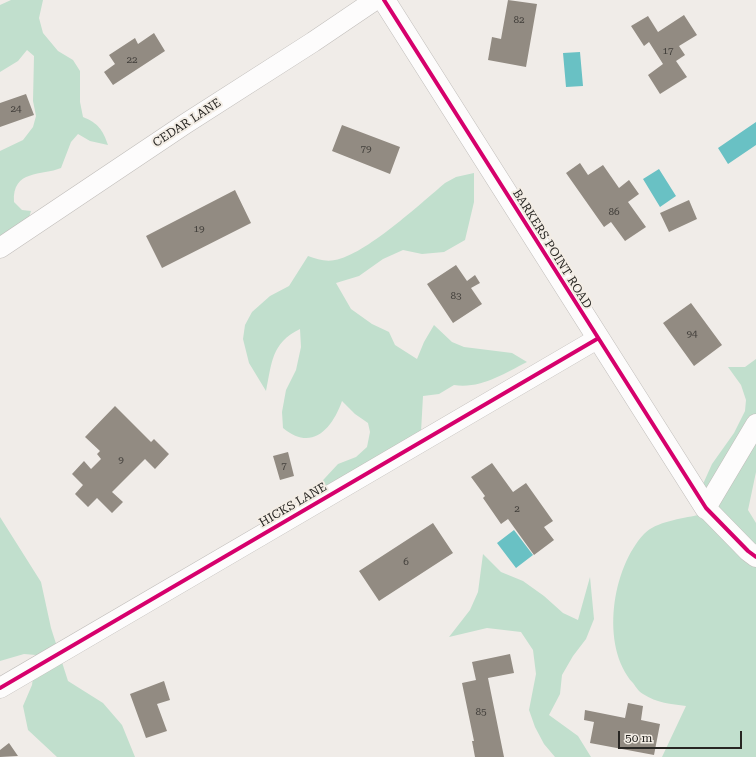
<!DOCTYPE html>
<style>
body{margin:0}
#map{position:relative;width:756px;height:757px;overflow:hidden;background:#f0ece8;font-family:"Roboto Serif",serif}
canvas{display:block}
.scale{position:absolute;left:618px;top:731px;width:124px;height:18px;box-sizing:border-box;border:2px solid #282623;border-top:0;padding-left:5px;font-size:12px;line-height:14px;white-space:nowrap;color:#282623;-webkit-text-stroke:3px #f3ede5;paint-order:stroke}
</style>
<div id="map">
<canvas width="756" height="757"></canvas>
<div class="scale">50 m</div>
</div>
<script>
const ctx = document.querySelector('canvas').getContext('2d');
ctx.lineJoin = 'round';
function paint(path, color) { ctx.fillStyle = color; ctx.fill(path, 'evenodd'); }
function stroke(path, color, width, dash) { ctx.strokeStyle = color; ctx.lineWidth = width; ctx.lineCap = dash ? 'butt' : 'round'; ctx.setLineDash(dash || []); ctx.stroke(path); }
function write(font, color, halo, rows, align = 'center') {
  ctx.font = font + ' "Roboto Serif",serif'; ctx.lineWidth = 4; ctx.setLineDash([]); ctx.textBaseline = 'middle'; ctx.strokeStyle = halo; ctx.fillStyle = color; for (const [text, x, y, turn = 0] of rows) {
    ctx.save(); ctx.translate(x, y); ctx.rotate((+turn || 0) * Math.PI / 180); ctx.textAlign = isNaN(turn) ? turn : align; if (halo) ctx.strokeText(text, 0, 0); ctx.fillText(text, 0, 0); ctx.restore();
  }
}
paint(new Path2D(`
 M11,0H43L39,18L43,33L58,51L73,60L80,71V102L83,117C98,123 103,130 108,145L90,141L78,134L71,142L61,168C42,176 12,169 14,202L22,210L31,211L27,224L0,252V151L23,140L33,127L36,116L33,101L34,56L27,50L18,61L0,72V5Z
 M474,173V202L465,240L444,252L422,254L403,250L383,259L359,276L336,283L351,309L372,324L389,332L395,345L417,359L424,342L434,325L452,342L464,347L512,353L527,362C503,374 481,389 454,385L439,394L423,396L421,432L373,463L312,492L338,464L356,457L367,447L370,432L368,423L355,414L342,401C332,429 312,452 283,428L282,412L286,390L296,370L301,347L300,329C271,343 272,363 266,391L249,363L243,339L245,325L252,312L270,296L289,286L308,256C317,259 325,262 335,260C365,255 420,204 445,183L456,177Z
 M756,359V472L748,510L756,523V757H662L686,706C671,704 657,703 643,694C639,692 636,687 633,683C600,646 612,568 644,534C657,521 681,519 698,515L703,484L712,464L734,433L745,411L746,400L741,385L728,367H745Z
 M0,517L41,582L51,628L68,681L103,703L122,725L135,757H57L28,730L23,706L32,685L36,655L24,654L0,661Z
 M483,554L501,572L523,581L544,596L563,613L578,620L590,577L594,619L586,639L573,656L562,675L560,694L549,715L578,736L591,757H555L544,744L535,727L529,710L536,674L533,650L521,632L487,628L449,637L470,610L478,592Z`), '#c1dfcd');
paint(new Path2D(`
 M580,52L583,86L566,87L563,53Z
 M756,122V145L728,164L718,148Z
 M659,169L676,196L660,207L643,179Z
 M514,530L533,555L516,568L497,543Z`), '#69c1c4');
paint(new Path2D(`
 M508,0L537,4L526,67L488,60L492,37L501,39Z
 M684,15L697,35L679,46L685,55L676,61L687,77L660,94L648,75L663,64L649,42L644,46L631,26L648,16L658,32Z
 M154,33L165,51L113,85L104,72L115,64L109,55L135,38L138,44Z
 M26,94L34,115L0,127V103Z
 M342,125L400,147L390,174L332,151Z
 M580,163L588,175L603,165L619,188L629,180L639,194L628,202L646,227L625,241L611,222L604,227L566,173Z
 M235,190L251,223L162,268L146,236Z
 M689,200L697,219L669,232L660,213Z
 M456,265L467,281L475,275L480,283L471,288L482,304L453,323L427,284Z
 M691,303L722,345L694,366L663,323Z
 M115,406L151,442L154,439L169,454L155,469L145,459L112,492L123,502L112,513L97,498L88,507L75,494L83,485L72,474L84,461L91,469L101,459L97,454L100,451L85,437Z
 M288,452L294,476L280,480L273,456Z
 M492,463L513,492L526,483L553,521L544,527L554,540L534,555L508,519L501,524L483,498L485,496L471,477Z
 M433,523L453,553L379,601L359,571Z
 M510,654L514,673L488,678L504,757H475L472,741H474L462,683L476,680L472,662Z
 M164,681L170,700L157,704L167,731L146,738L130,694Z
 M628,703L643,706L641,720L660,724L654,755L590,743L594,722L584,720L585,710L625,718Z
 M9,743L18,756L0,757V750Z`), '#928b82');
const minor = new Path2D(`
 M0,248L185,124L313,42L375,0
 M756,424L706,508L748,551L756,557
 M0,688L597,339`);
const tertiary = new Path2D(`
 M384,0L706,508`);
stroke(minor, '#c0bdba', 21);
stroke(tertiary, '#c0bdba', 23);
stroke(minor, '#fdfcfc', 20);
stroke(tertiary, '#fdfcfc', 22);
stroke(new Path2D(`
 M384,0L706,508L748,551L756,557
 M0,688L597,339`), '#d6006c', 4);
write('10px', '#423f3b', null, [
 ["82",519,20],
 ["17",668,51],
 ["22",132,60],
 ["24",16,109],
 ["79",366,149],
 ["86",614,212],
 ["19",199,229],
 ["83",456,296],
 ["94",692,334],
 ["9",121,460],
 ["7",284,466],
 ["2",517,509],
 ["6",406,562],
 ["85",481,712]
]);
write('12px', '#282623', '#f3ede5', [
 ["CEDAR LANE",187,123,-33],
 ["BARKERS POINT ROAD",552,249,58],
 ["HICKS LANE",293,505,-30]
]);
</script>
